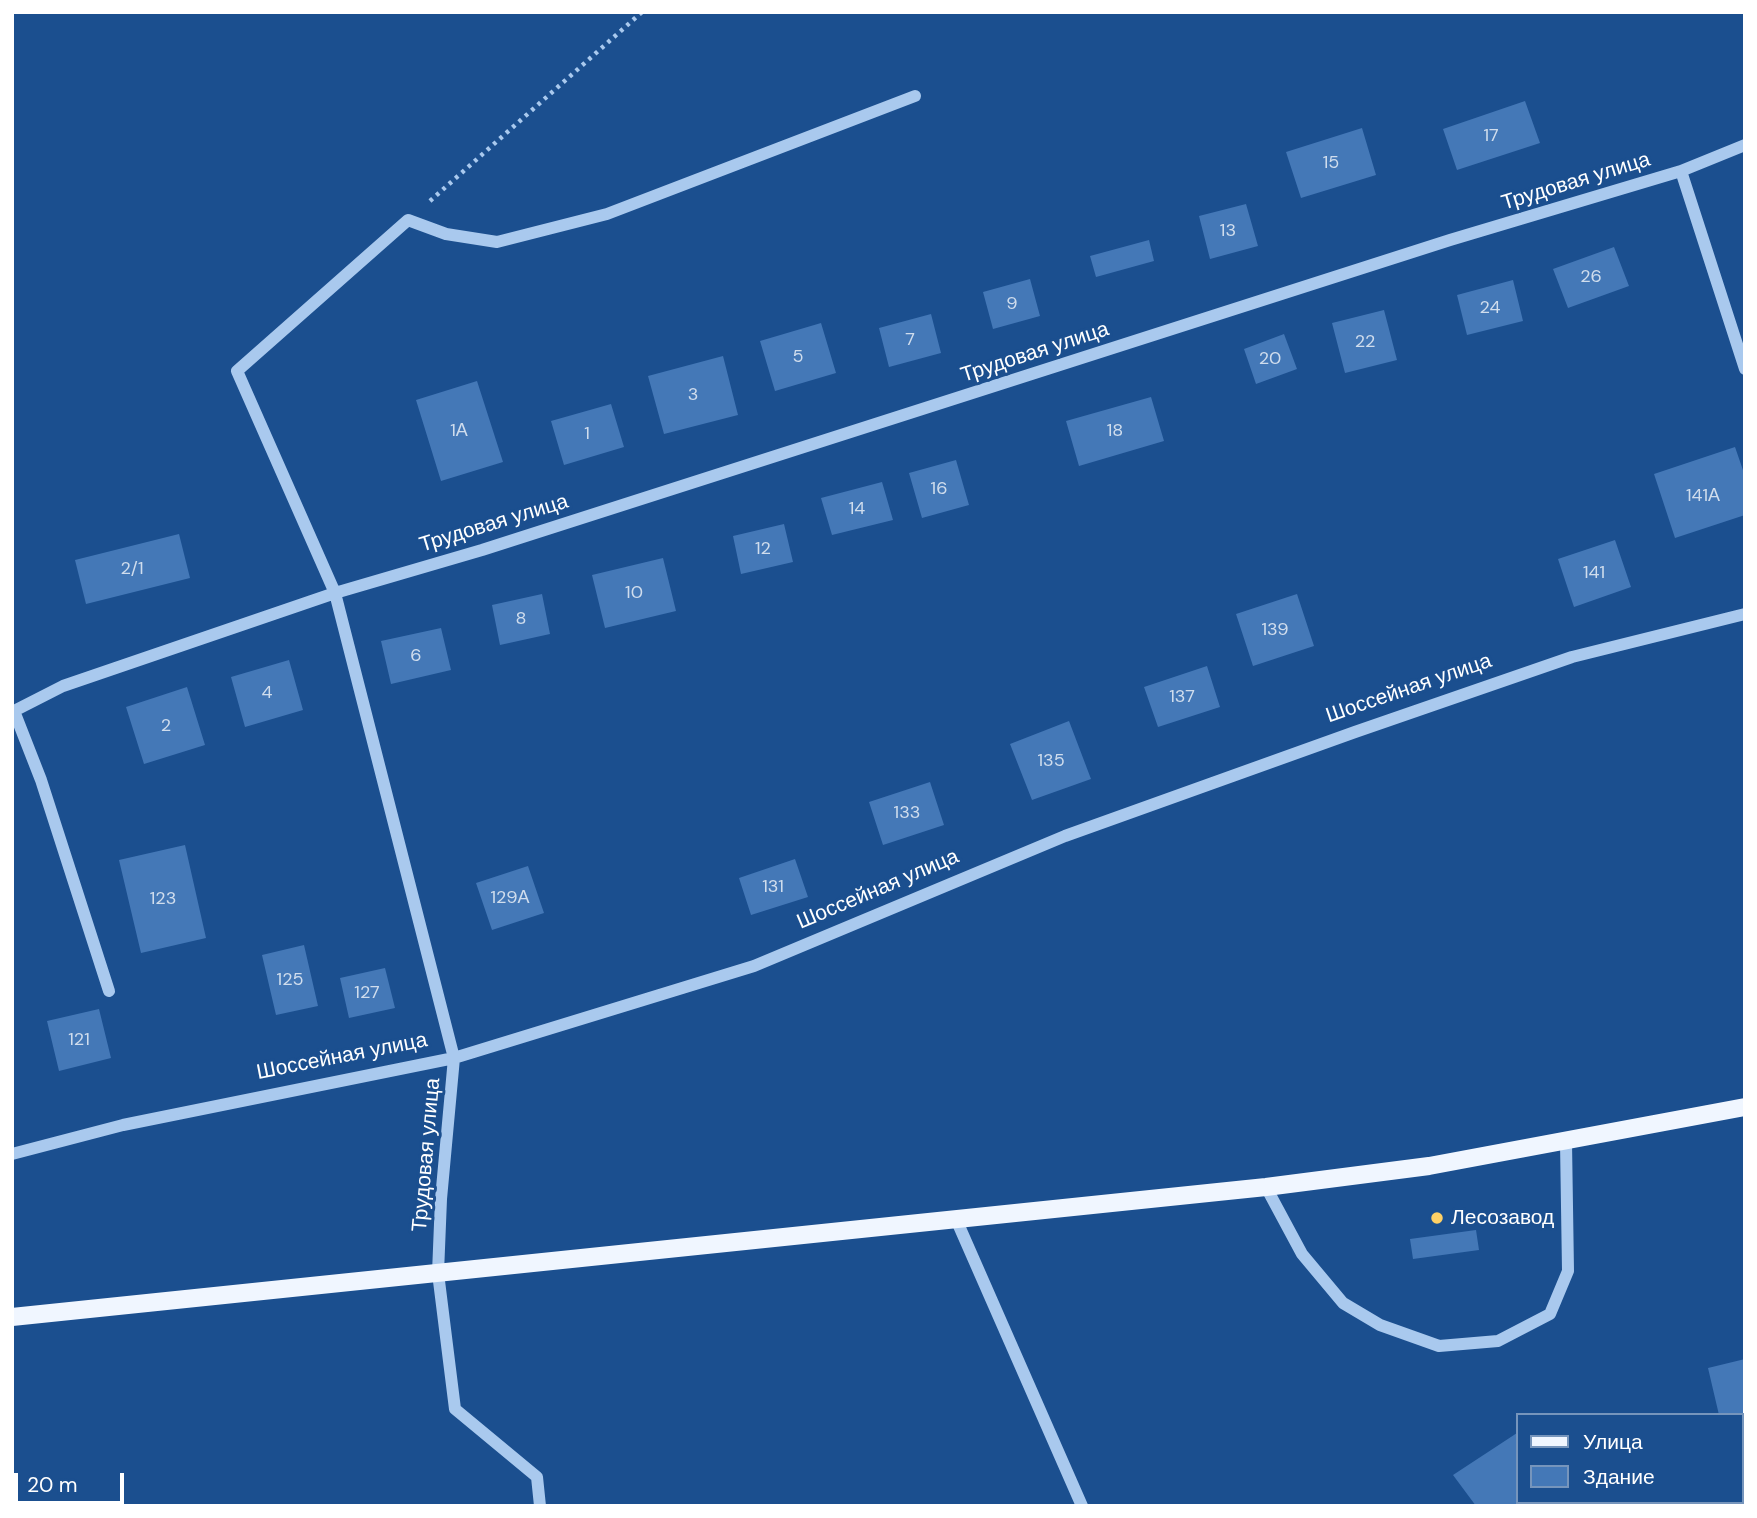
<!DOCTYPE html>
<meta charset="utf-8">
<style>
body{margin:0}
#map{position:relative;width:1757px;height:1518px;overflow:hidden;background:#1b4f8f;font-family:"DM Sans",sans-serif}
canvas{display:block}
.frame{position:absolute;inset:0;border:14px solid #fff;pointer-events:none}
.legend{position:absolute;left:1516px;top:1413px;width:228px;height:91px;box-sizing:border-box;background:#1b4f8f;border:2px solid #7695bc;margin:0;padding:9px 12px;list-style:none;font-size:21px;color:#fff}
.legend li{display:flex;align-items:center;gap:14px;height:35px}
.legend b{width:35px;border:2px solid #7695bc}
.scale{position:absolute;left:14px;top:1473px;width:110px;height:32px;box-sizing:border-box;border:4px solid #fff;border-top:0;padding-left:9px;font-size:21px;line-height:24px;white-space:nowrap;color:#fff;-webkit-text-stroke:5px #1b4f8f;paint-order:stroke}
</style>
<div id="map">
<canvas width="1757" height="1518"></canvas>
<div class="frame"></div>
<ul class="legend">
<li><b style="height:9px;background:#f0f6ff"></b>Улица</li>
<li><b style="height:19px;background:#4478b7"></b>Здание</li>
</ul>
<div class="scale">20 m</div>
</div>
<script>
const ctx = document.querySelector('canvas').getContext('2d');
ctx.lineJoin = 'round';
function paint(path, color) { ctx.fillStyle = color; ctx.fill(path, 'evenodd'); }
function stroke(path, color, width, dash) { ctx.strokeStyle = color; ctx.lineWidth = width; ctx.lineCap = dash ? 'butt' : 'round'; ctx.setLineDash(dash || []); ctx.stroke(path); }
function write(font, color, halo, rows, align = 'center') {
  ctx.font = font + ' "DM Sans",sans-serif'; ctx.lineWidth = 6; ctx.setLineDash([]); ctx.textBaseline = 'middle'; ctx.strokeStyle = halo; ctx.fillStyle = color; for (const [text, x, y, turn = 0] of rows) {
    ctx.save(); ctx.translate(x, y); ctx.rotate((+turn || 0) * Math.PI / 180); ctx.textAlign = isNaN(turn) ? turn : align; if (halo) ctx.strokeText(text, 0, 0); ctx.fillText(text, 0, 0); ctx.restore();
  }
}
paint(new Path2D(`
 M1525,101L1540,143L1457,170L1443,129Z
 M1362,128L1376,175L1301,198L1286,152Z
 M1246,204L1258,246L1210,259L1199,216Z
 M1149,240L1154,261L1096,277L1090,256Z
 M1614,247L1629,286L1568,308L1553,269Z
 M1030,279L1040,316L993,329L983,292Z
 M1513,280L1523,321L1467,335L1457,295Z
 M1384,310L1397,360L1345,373L1332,323Z
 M931,314L941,353L889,367L879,328Z
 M821,323L836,373L775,391L760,341Z
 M1284,334L1297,369L1256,384L1244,349Z
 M723,356L738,415L664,434L648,376Z
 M477,381L503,462L441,481L416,400Z
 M1151,397L1164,441L1079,466L1066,421Z
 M611,404L624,447L564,465L551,421Z
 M1735,447L1745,476V515L1675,538L1654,474Z
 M956,460L969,505L922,518L909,473Z
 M882,482L893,520L832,535L821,498Z
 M784,524L793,562L741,574L733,536Z
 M179,534L190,578L86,604L75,560Z
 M1615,540L1631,587L1574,607L1558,559Z
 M663,558L676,611L605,628L592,575Z
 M542,594L550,634L500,645L492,605Z
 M1297,594L1314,646L1253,666L1236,614Z
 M441,628L451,670L391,684L381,641Z
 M289,660L303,710L245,727L231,677Z
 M1207,666L1220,707L1158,727L1144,687Z
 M187,687L205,745L144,764L126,707Z
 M1069,721L1091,779L1032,800L1010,744Z
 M930,782L944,825L883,845L869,802Z
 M185,845L206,938L141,953L119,860Z
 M795,859L808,897L751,915L739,878Z
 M528,866L544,913L492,930L476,883Z
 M304,945L318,1006L276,1015L262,955Z
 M385,968L395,1008L349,1018L340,978Z
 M99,1009L111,1058L59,1071L47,1021Z
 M1476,1230L1479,1250L1413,1259L1410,1239Z
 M1745,1359V1440L1741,1441V1415H1719L1708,1368Z
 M1517,1433V1502H1577L1571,1506H1476L1453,1475Z`), '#4478b7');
stroke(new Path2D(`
 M430,201L642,12`), '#a9c9ee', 4.5, [3.5, 5]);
stroke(new Path2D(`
 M1681,171L1745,369
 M14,711L41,780L109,991
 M12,712L63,686L335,593L482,550L1450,240L1681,171L1745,145
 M12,1154L123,1125L454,1058L754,966L1065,836L1355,732L1572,657L1745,614
 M1266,1187L1302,1254L1343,1303L1380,1325L1439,1346L1498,1341L1550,1314L1568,1271L1566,1142
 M956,1219L1082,1506
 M540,1506L537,1477L455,1409L438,1273L441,1199L454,1058L335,593L237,371L408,220L446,234L497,242L607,214L915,96`), '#a9c9ee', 12);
stroke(new Path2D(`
 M12,1317L1266,1187L1429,1166L1745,1107`), '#f0f6ff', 18);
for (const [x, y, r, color] of [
 [1437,1218,7,"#ffd166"]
]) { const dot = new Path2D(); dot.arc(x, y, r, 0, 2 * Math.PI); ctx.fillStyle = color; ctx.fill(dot); stroke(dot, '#1b4f8f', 2.5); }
write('18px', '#d0dded', null, [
 ["17",1491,136],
 ["15",1331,163],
 ["13",1228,231],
 ["26",1591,277],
 ["9",1012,304],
 ["24",1490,308],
 ["7",910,340],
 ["22",1365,342],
 ["5",798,357],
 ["20",1270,359],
 ["3",693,395],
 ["1А",459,431],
 ["18",1115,431],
 ["1",587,434],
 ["16",939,489],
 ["141А",1703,496],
 ["14",857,509],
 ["12",763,549],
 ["2/1",132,569],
 ["141",1594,573],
 ["10",634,593],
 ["8",521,619],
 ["139",1275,630],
 ["6",416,656],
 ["4",267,693],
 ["137",1182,697],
 ["2",166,726],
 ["135",1051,761],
 ["133",907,813],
 ["131",773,887],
 ["129А",510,898],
 ["123",163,899],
 ["125",290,980],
 ["127",367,993],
 ["121",79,1040]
]);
write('21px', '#fff', '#1b4f8f', [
 ["Трудовая улица",1576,182,-17],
 ["Трудовая улица",1035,353,-18],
 ["Трудовая улица",494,524,-17],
 ["Шоссейная улица",1409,689,-19],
 ["Шоссейная улица",878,890,-23],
 ["Шоссейная улица",342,1057,-11],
 ["Трудовая улица",427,1155,-85]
]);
write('21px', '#fff', '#1b4f8f', [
 ["Лесозавод",1451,1218]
], 'left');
</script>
